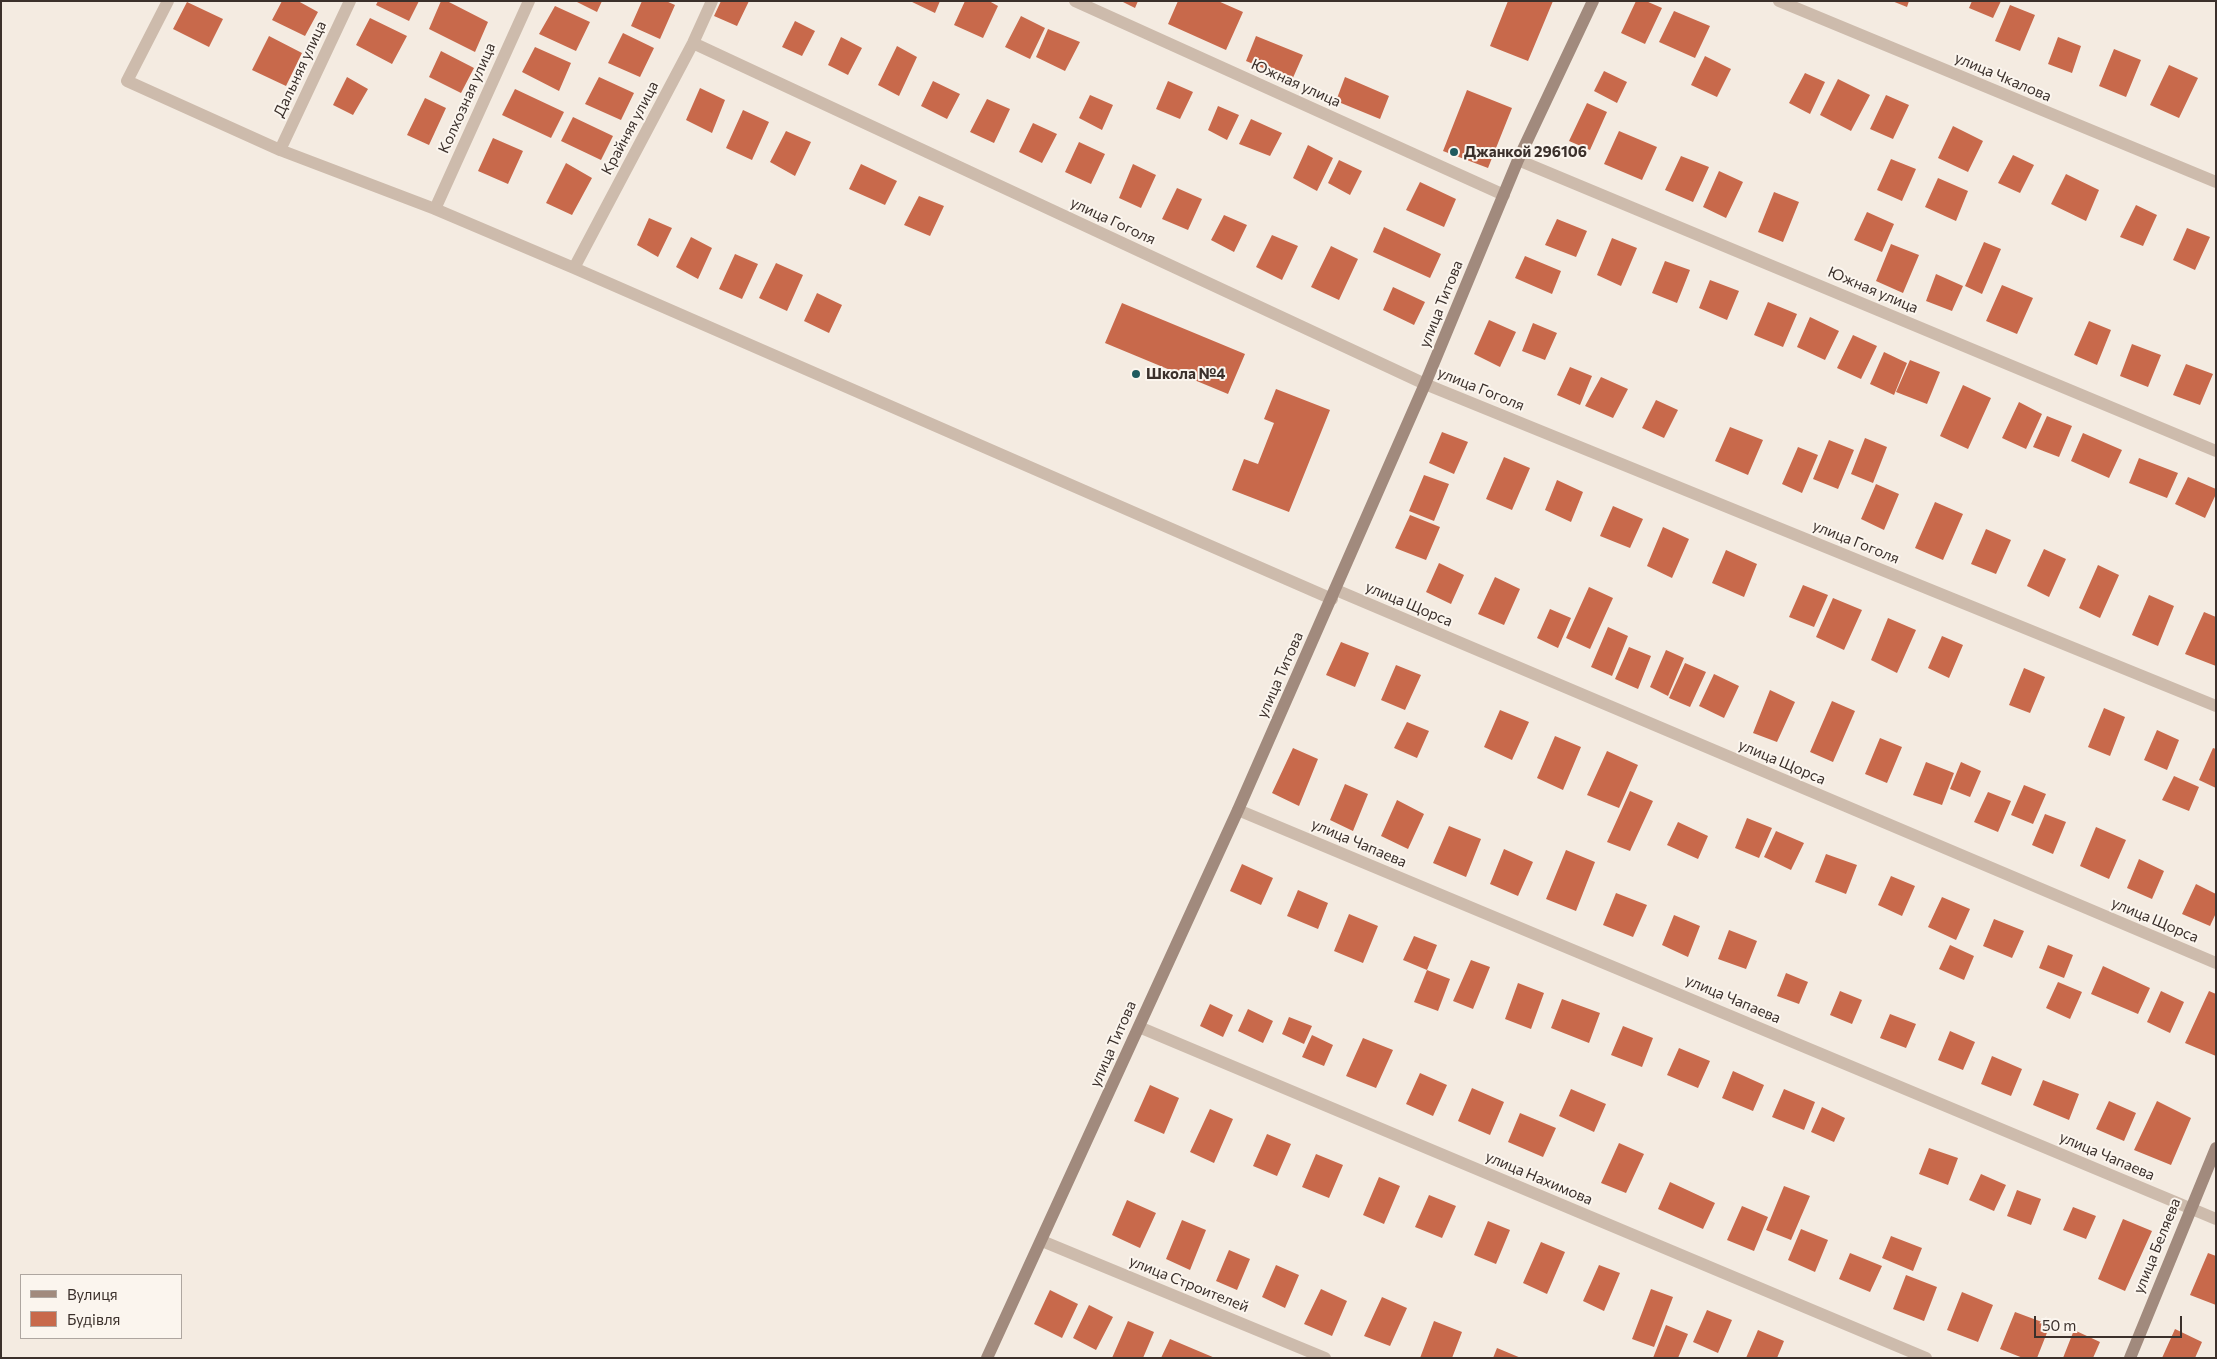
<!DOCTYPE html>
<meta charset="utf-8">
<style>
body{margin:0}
#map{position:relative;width:2217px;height:1359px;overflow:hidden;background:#f4ebe1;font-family:Commissioner,sans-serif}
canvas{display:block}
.frame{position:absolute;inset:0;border:2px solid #3b302b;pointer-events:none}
.legend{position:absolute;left:20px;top:1274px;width:162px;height:65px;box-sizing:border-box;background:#fbf5ee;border:1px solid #aea6a0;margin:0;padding:6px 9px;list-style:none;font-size:15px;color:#3b302b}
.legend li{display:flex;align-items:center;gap:10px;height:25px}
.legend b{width:25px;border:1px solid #aea6a0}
.scale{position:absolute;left:2034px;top:1316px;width:148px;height:22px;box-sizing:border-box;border:2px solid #3b302b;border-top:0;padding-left:6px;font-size:15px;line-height:18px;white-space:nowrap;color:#3b302b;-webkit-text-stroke:4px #fbf5ee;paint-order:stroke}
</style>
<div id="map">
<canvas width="2217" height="1359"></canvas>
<div class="frame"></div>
<ul class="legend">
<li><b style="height:6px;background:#a18a7d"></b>Вулиця</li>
<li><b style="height:14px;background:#c8694b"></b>Будівля</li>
</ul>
<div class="scale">50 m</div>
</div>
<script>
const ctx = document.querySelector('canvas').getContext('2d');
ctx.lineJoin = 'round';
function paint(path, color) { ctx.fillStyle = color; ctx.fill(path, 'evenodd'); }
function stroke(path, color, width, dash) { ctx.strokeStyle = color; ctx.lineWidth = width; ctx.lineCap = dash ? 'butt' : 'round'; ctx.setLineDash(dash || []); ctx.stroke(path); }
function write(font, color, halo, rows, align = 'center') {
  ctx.font = font + ' Commissioner,sans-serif'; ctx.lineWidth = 4; ctx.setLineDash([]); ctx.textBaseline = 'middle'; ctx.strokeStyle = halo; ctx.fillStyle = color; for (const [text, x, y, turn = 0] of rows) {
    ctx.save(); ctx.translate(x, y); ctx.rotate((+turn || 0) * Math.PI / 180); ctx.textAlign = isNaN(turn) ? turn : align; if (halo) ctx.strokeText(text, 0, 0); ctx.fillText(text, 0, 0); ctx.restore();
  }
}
paint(new Path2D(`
 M282,1H298L318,12L305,36L272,20Z
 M378,1H419L409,21L376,5Z
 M441,1H447L488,22L475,52L429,29Z
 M575,1H602L597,12Z
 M642,1H666L675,5L660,39L631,26Z
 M721,1H749L737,26L714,16Z
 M910,1H940L935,13Z
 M965,1H989L998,6L983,38L954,25Z
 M1121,1H1138L1135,8Z
 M1178,1H1218L1243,12L1226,50L1168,24Z
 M1508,1H1553L1528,61L1490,46Z
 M1636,1H1646L1662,8L1645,44L1621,33Z
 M1892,1H1909L1907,7Z
 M1972,1H2001L1993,18L1969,8Z
 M187,2L223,19L209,47L173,29Z
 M2010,5L2035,15L2020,51L1995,41Z
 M555,6L590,22L576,51L539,34Z
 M1674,11L1710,26L1695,58L1659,42Z
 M1021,16L1045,28L1030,59L1005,47Z
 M370,18L407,36L392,64L356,45Z
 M795,21L815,31L802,56L782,47Z
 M1048,29L1080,42L1065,71L1036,57Z
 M623,33L654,48L640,77L608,63Z
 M269,36L302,53L286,86L252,70Z
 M1256,36L1303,55L1292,80L1246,61Z
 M841,37L862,48L848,75L828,65Z
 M2058,37L2081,46L2072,73L2048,64Z
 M897,46L917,57L899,96L878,85Z
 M535,47L571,63L559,91L522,72Z
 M2114,49L2141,60L2126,97L2099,86Z
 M441,51L474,68L461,93L429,77Z
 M1705,56L1731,69L1717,97L1691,85Z
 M2169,65L2198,78L2179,118L2150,105Z
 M1604,71L1627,82L1617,103L1594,91Z
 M1805,73L1825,82L1810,114L1789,103Z
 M347,77L368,89L353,115L333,105Z
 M599,77L634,93L621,120L585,104Z
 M1345,77L1389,96L1380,119L1336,101Z
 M1838,79L1870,95L1851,131L1820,115Z
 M933,81L960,94L947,119L921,106Z
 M1168,81L1193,92L1180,119L1156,109Z
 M700,88L725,100L712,133L686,120Z
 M515,89L564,112L551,138L502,115Z
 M1467,90L1512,108L1488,168L1443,151Z
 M1090,95L1113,105L1102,130L1079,118Z
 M1886,95L1909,105L1893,139L1870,129Z
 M425,98L446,108L429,145L407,135Z
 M987,99L1010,109L994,143L970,132Z
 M1587,103L1607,112L1590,150L1569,141Z
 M1218,106L1239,115L1227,140L1208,130Z
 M743,110L769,122L752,160L726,148Z
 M573,117L613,136L601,160L561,141Z
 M1251,119L1282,133L1270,156L1239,144Z
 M1033,123L1057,134L1042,163L1019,152Z
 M1953,126L1983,141L1968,172L1938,158Z
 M786,131L811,142L795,176L770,162Z
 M1619,131L1657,147L1642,180L1604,164Z
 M493,138L523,151L508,184L478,171Z
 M1079,142L1105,154L1091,184L1065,172Z
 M1308,145L1333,158L1317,191L1293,178Z
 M2013,155L2034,165L2020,193L1998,183Z
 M1681,156L1709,167L1693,202L1665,190Z
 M1891,159L1916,169L1902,201L1877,190Z
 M1339,160L1362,171L1350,195L1328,183Z
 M566,163L592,178L572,215L546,203Z
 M861,164L897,181L885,205L849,189Z
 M1133,164L1156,175L1141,208L1119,198Z
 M1719,171L1743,182L1726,218L1703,207Z
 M2066,174L2099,190L2086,221L2051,204Z
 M1938,178L1968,191L1956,221L1925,207Z
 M1420,182L1456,199L1444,227L1406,210Z
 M1177,188L1202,199L1188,230L1162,219Z
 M1774,192L1799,202L1783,242L1758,232Z
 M919,196L944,206L930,236L904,225Z
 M2136,205L2157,215L2143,246L2120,237Z
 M1867,212L1894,224L1882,252L1854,240Z
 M1224,215L1247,225L1234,252L1211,240Z
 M649,218L672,228L658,257L637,245Z
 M1557,219L1587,231L1576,257L1545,245Z
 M1384,227L1441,254L1430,278L1373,252Z
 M2187,228L2210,237L2195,270L2173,260Z
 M1272,235L1298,246L1282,280L1256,267Z
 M691,237L712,248L698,279L676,267Z
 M1612,238L1637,248L1621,286L1597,275Z
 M1984,242L2001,249L1982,294L1965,286Z
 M1891,244L1919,255L1903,293L1876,281Z
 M1331,246L1358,259L1339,300L1311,287Z
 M735,254L758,264L742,299L719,289Z
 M1525,256L1561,271L1552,294L1515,278Z
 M1665,261L1690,270L1677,303L1652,293Z
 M776,263L803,275L787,311L759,298Z
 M1936,274L1963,286L1952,311L1926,301Z
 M1710,280L1739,291L1727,320L1699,308Z
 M2002,285L2033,298L2017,334L1986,321Z
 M1393,287L1425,302L1414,325L1383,310Z
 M817,293L842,305L829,333L804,321Z
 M1768,302L1797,314L1783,347L1754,335Z
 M1122,303L1245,354L1228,394L1105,343Z
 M1810,317L1839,331L1825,360L1797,347Z
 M1489,320L1516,332L1500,367L1474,354Z
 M2089,321L2111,330L2097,365L2074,355Z
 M1533,323L1557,333L1545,360L1522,351Z
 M1853,335L1877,346L1861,379L1837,368Z
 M2132,344L2161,355L2148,387L2120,376Z
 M1884,352L1907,363L1894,395L1870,384Z
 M1910,360L1940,372L1927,404L1896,392Z
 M2186,364L2213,374L2200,405L2173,395Z
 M1570,367L1592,376L1580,405L1557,395Z
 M1601,377L1628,389L1613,418L1585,406Z
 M1963,385L1991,398L1968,449L1940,436Z
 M1276,389L1330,410L1289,512L1232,490L1244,459L1258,464L1274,423L1264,419Z
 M1656,400L1678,410L1664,438L1642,428Z
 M2019,402L2042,414L2026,449L2002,438Z
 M2047,416L2072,426L2059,457L2033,447Z
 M1730,427L1763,440L1748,475L1715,461Z
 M1442,432L1468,442L1454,474L1429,463Z
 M2083,433L2122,450L2109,478L2071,461Z
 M1865,438L1887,447L1873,483L1851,474Z
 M1829,440L1854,450L1838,489L1813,479Z
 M1798,447L1818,455L1802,493L1782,484Z
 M1504,457L1530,468L1512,510L1486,499Z
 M2139,458L2178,473L2167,498L2129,483Z
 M1424,475L1449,484L1434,521L1409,511Z
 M2188,477L2216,489V494L2205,518L2175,504Z
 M1557,480L1583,492L1571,522L1545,510Z
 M1876,484L1899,494L1884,530L1861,519Z
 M1935,502L1963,514L1943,560L1915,548Z
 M1613,506L1643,519L1630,548L1600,536Z
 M1410,515L1440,527L1426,560L1395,548Z
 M1663,527L1689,539L1672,578L1647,566Z
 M1986,529L2011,540L1996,574L1971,564Z
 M2044,549L2066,559L2049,597L2027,586Z
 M1726,550L1757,564L1744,597L1712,583Z
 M1439,563L1464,575L1451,604L1426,592Z
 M2098,565L2119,575L2100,618L2079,608Z
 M1495,577L1520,589L1504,625L1478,614Z
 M1803,585L1828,595L1814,627L1789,617Z
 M1589,587L1613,598L1590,649L1566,638Z
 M2149,595L2174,606L2158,646L2132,635Z
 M1833,598L1862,610L1844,650L1816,637Z
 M1550,609L1571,618L1558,648L1537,638Z
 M2204,612L2216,617V666L2185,654Z
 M1888,618L1916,630L1897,673L1871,660Z
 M1608,627L1628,636L1612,676L1591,667Z
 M1942,636L1963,645L1949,678L1928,668Z
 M1341,642L1369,653L1355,687L1326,675Z
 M1629,647L1651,656L1638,689L1615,679Z
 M1666,650L1684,658L1668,696L1650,687Z
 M1685,663L1706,672L1690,707L1669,698Z
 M1396,665L1421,675L1405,710L1381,700Z
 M2024,668L2045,677L2030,713L2009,705Z
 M1714,674L1739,686L1724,718L1699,706Z
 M1770,690L1795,702L1777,742L1753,733Z
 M1832,701L1855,711L1833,762L1810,752Z
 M2104,708L2125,717L2110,756L2088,747Z
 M1500,710L1529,722L1512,760L1484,747Z
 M1407,722L1429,731L1417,758L1394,748Z
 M2157,730L2179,740L2167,770L2144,760Z
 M1555,736L1581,747L1563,790L1537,778Z
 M1880,738L1902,747L1887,783L1865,774Z
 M1293,748L1318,759L1299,806L1272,793Z
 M2213,748L2216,749V788L2199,780Z
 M1607,751L1638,765L1619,808L1587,795Z
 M1926,762L1954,773L1942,805L1913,795Z
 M1961,762L1981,771L1970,797L1950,789Z
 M2174,776L2199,787L2189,811L2162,800Z
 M1345,784L1368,794L1353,831L1330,820Z
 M2024,785L2046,794L2033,824L2011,815Z
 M1630,791L1653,801L1630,851L1607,842Z
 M1988,792L2011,801L1998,832L1974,822Z
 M1397,800L1424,814L1408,849L1381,836Z
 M2045,814L2066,822L2053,854L2032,845Z
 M1747,818L1772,828L1759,858L1735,848Z
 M1678,822L1708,836L1698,859L1667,845Z
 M1449,826L1481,839L1466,877L1433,863Z
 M2096,827L2126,840L2109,879L2080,866Z
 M1776,831L1804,843L1791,870L1764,857Z
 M1504,849L1533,862L1518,896L1490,884Z
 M1566,850L1595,862L1576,911L1546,899Z
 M1826,854L1857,865L1846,894L1815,882Z
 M2139,859L2164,871L2152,899L2127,888Z
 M1242,864L1273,878L1261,905L1230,891Z
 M1891,876L1915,886L1902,916L1878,905Z
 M2196,884L2216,894V913L2210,926L2182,914Z
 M1298,890L1328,903L1318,929L1287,916Z
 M1616,893L1647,905L1633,937L1603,925Z
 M1942,897L1970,909L1956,940L1928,927Z
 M1349,914L1378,926L1363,963L1334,951Z
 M1674,915L1700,926L1688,957L1662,945Z
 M1994,919L2024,931L2012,958L1983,946Z
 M1729,930L1757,941L1746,969L1718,959Z
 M1414,936L1437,945L1427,970L1450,979L1438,1011L1414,1002L1427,970L1403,960Z
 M1950,945L1974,956L1964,980L1939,969Z
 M2048,945L2073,955L2064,978L2039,968Z
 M1471,960L1490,967L1473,1009L1453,1001Z
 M2103,966L2150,988L2138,1014L2091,994Z
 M1786,973L1808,982L1799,1004L1777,996Z
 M2058,982L2082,992L2070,1019L2046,1008Z
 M1518,983L1544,993L1531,1029L1505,1019Z
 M1840,991L1862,1000L1852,1024L1830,1015Z
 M2161,991L2184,1002L2170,1033L2147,1022Z
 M2209,991L2216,994V1056L2185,1043Z
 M1562,999L1600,1013L1589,1043L1551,1028Z
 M1210,1004L1233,1015L1223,1037L1200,1026Z
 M1248,1009L1273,1021L1263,1043L1238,1031Z
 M1890,1014L1916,1024L1906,1048L1880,1038Z
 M1289,1017L1312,1026L1304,1044L1282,1034Z
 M1623,1026L1653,1038L1642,1067L1611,1055Z
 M1950,1031L1975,1042L1963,1070L1938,1060Z
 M1312,1035L1333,1045L1324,1066L1302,1057Z
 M1363,1038L1393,1050L1376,1088L1346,1076Z
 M1679,1048L1710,1061L1698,1088L1667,1075Z
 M1992,1056L2022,1069L2011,1096L1981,1084Z
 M1733,1071L1764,1085L1753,1111L1722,1098Z
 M1420,1073L1447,1085L1433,1116L1406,1104Z
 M2043,1080L2079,1094L2069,1120L2033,1105Z
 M1150,1085L1179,1098L1164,1134L1134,1121Z
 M1472,1088L1504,1102L1490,1135L1458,1121Z
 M1571,1089L1606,1104L1594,1132L1559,1116Z
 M1784,1089L1815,1102L1804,1130L1772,1117Z
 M2109,1101L2136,1113L2124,1141L2096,1129Z
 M2157,1101L2191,1118L2171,1165L2134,1150Z
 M1822,1107L1845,1118L1834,1142L1811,1132Z
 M1210,1109L1233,1119L1214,1163L1190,1152Z
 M1520,1113L1556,1128L1543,1157L1508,1142Z
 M1267,1134L1291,1144L1277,1176L1253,1166Z
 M1619,1143L1644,1154L1626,1193L1601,1183Z
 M1929,1148L1958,1158L1948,1185L1919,1174Z
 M1316,1154L1343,1165L1329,1198L1302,1187Z
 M1981,1174L2006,1185L1994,1211L1969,1200Z
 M1379,1177L1400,1186L1384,1224L1363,1215Z
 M1670,1182L1715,1203L1703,1229L1658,1209Z
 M1784,1186L1810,1196L1791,1240L1766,1230Z
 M2017,1190L2041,1199L2031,1225L2007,1216Z
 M1429,1195L1456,1206L1442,1238L1415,1227Z
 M1127,1200L1156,1213L1140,1248L1112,1235Z
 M1742,1206L1768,1217L1754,1251L1727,1240Z
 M2073,1207L2096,1216L2086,1239L2063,1230Z
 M2123,1219L2152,1231L2125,1291L2098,1279Z
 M1182,1220L1206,1230L1190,1270L1166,1259Z
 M1488,1221L1510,1230L1496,1264L1474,1255Z
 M1801,1229L1828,1240L1815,1272L1788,1260Z
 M1891,1236L1922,1248L1913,1271L1882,1258Z
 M1541,1242L1565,1252L1547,1294L1523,1283Z
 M1229,1250L1250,1259L1237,1290L1216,1281Z
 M1850,1253L1882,1266L1870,1292L1839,1279Z
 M2208,1253L2216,1256V1305L2190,1295Z
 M1276,1265L1299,1275L1285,1308L1262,1297Z
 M1599,1265L1620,1273L1604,1311L1583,1301Z
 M1906,1275L1937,1287L1924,1321L1893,1309Z
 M1321,1289L1347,1301L1332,1336L1304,1324Z
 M1651,1289L1673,1297L1654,1347L1632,1339Z
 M1050,1290L1078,1304L1062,1338L1034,1324Z
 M1962,1292L1993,1305L1978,1342L1947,1330Z
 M1382,1297L1407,1308L1390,1346L1364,1336Z
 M1089,1305L1113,1317L1096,1350L1073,1338Z
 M1707,1310L1732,1320L1718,1353L1693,1342Z
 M2015,1312L2050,1325L2037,1358H2023L2000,1349Z
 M1128,1321L1154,1332L1143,1358H1112Z
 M1434,1321L1462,1332L1452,1358H1420Z
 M1666,1325L1688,1334L1678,1358H1653Z
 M2175,1329L2202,1342L2195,1358H2162Z
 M1758,1330L1784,1341L1777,1358H1746Z
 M2074,1330L2100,1342L2093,1358H2063Z
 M1170,1339L1215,1358H1161Z
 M1497,1348L1521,1358H1493Z`), '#c8694b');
stroke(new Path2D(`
 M168,1L127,81L280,150L435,209L574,268L1332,599
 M1075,1L1504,195
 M1779,1L2216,182
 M693,43L1425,384L2216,706
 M280,150L350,1
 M1518,160L2216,451
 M435,209L529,1
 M574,268L693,43L712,1
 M1336,590L2216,963
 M1238,810L2216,1219
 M1139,1027L1926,1358
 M1042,1241L1325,1358`), '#cdbbac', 12);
stroke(new Path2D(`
 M987,1358L1238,810L1425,384L1518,160L1593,1
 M2130,1358L2216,1148`), '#a18a7d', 12);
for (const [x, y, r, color] of [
 [1454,152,5,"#1f5a5e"],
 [1136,374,5,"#1f5a5e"]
]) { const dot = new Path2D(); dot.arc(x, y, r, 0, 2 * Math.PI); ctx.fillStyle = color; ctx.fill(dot); stroke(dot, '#fbf5ee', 2); }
write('15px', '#3b302b', '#fbf5ee', [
 ["Дальняя улица",300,69,-65],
 ["улица Чкалова",2003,77,23],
 ["Южная улица",1296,83,24],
 ["Колхозная улица",467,98,-66],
 ["Крайняя улица",630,128,-62],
 ["улица Гоголя",1113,221,25],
 ["Южная улица",1873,290,23],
 ["улица Титова",1441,304,-68],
 ["улица Гоголя",1481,389,22],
 ["улица Гоголя",1856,542,22],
 ["улица Щорса",1409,604,23],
 ["улица Титова",1280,675,-66],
 ["улица Щорса",1782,762,23],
 ["улица Чапаева",1359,843,23],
 ["улица Щорса",2155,920,23],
 ["улица Чапаева",1733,999,23],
 ["улица Титова",1113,1044,-66],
 ["улица Чапаева",2107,1156,23],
 ["улица Нахимова",1539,1178,23],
 ["улица Беляева",2157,1246,-68],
 ["улица Строителей",1189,1284,22]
]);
write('bold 15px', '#3b302b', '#fbf5ee', [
 ["Джанкой 296106",1464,152],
 ["Школа №4",1146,374]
], 'left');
</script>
